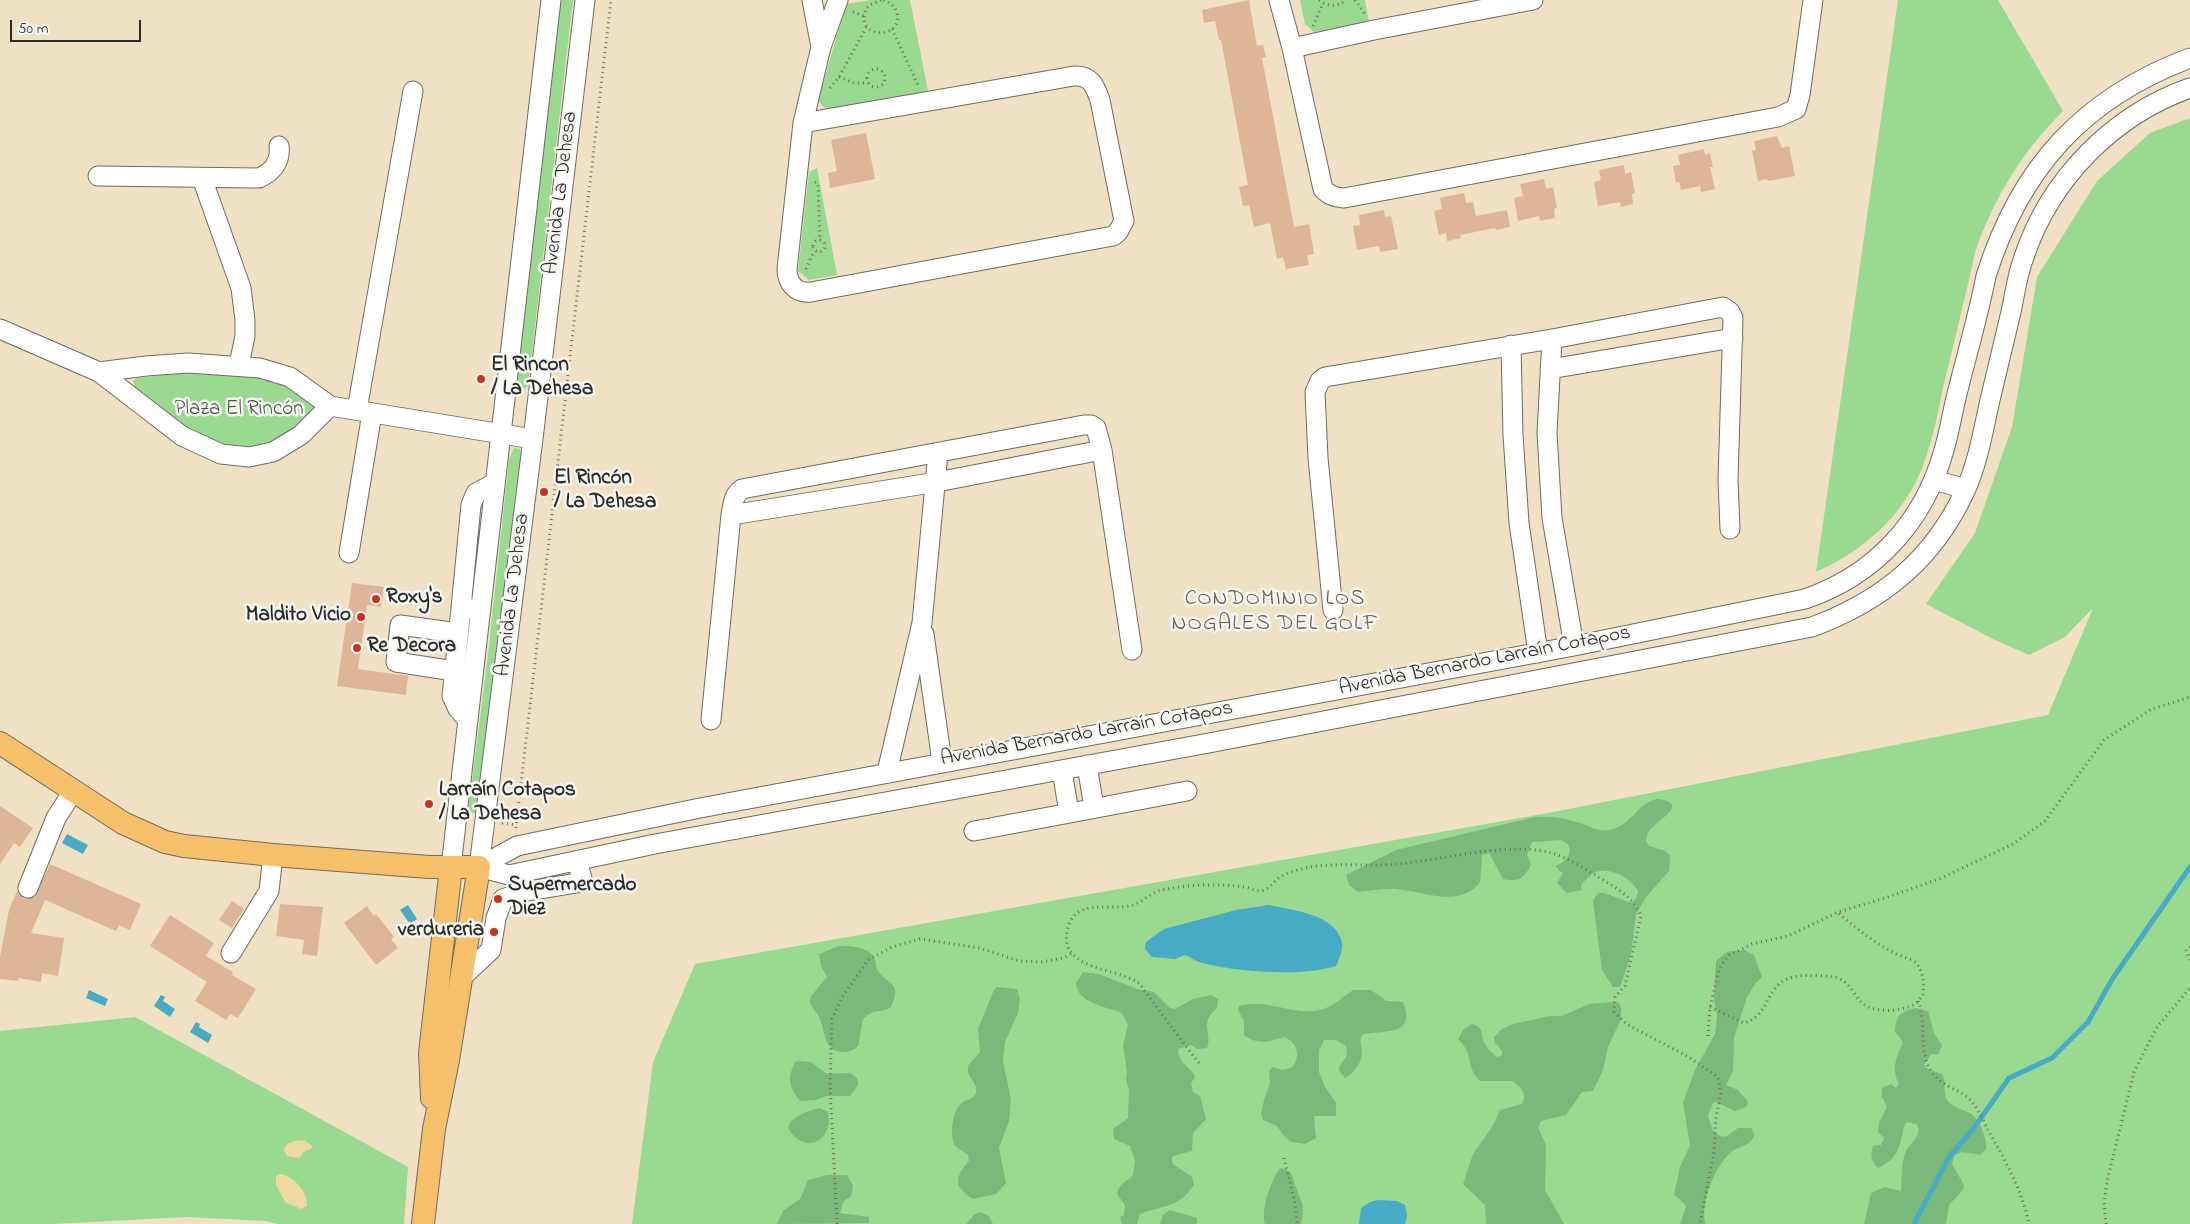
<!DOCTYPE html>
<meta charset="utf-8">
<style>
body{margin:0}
#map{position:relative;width:2190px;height:1224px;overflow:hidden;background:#f0e1c4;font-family:"Indie Flower",sans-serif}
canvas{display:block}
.scale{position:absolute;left:10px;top:20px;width:131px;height:22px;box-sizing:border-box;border:2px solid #2b2b2b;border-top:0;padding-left:6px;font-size:15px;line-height:18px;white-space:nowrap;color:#2b2b2b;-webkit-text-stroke:4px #f6f6f2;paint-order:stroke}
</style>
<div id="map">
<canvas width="2190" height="1224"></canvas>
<div class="scale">50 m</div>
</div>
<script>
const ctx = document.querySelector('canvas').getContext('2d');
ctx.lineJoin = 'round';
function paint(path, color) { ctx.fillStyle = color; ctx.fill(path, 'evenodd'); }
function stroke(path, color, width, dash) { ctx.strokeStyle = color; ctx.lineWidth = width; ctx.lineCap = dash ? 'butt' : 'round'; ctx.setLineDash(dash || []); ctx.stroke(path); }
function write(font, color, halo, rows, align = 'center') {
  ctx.font = font + ' "Indie Flower",sans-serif'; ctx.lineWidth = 5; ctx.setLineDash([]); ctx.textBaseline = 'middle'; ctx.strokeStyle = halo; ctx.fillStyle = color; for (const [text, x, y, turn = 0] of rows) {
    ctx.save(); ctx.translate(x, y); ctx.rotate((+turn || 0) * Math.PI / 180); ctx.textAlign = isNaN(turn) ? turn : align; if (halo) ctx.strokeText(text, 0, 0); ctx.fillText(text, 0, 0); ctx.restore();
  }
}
paint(new Path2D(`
 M559,0H573L528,386L519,393L514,383Z
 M872,0H910L928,91L826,109L818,101L846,4Z
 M1300,0H1365L1369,22L1314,32L1305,24Z
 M1898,0H1998L2063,111C2023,151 1995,196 1976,249C1966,292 1956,336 1945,379C1939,405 1935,432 1926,457C1909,511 1867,549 1816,572Z
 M2190,118V1224H632L653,1062L695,964L1548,813L2048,715L2093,608L2065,637L2029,655L1993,639L1926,604L1975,533L2012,427L2037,277L2097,181L2150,133Z
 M817,168L837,275L809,280L798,271L809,172Z
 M199,371L227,372L281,381L315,405C309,418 297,427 285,435C281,438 275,443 269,445C219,464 173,417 136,390L133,381L137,378Z
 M514,448L520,449L522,459L478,813H468L488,655L509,460Z
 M135,1017L408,1167L404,1224H277L266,1221L187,1217L52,1224H0V1031Z`), '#99d990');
paint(new Path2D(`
 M1658,799C1692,803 1655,822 1650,830C1647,833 1647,837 1646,841L1649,846L1665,851L1670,855L1669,871L1646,897L1636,914L1631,955L1620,987H1613L1602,970L1593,901L1598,893H1604L1631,903L1636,899L1638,891C1631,878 1610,867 1596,872C1590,874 1585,881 1581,885V890L1567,893L1557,883L1563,873L1559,871L1556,866C1566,861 1573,854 1568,844L1561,840L1532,842L1527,855L1531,865C1523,879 1520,882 1503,879L1489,853L1482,855L1480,882C1460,909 1423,891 1396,889C1384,888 1370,891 1358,892L1349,885L1346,875L1396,850L1535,817C1551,816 1565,818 1580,823C1591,827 1599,832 1610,830C1633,825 1637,802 1658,799Z
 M839,946C850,946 868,946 874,958C877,963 875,968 879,972C890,987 902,982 891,1007C880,1014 876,1007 863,1019L858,1046C854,1050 849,1052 843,1052C824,1052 825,1031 820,1019C817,1012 811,1008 810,1001L811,996L827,977L821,966L819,954Z
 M1744,950L1754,955L1762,977L1755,984L1747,997L1734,1038L1733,1071L1726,1085L1738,1090L1748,1102L1746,1107L1735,1111L1716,1102L1712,1104L1708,1116L1713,1131L1722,1137L1727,1136L1738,1128H1751C1753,1131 1755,1134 1753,1138C1749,1146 1736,1147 1730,1153C1714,1168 1701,1202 1705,1224H1680L1686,1207L1684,1203L1674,1195L1680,1167L1690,1145L1683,1103L1695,1070L1715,1034L1717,1015L1714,999L1716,961L1727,952Z
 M1083,972L1099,974L1137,989L1154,992L1170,1008L1175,1009L1193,999L1211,995L1218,999L1217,1008C1198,1024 1213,1032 1207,1048L1197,1049L1191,1045L1178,1049C1179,1065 1188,1064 1195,1076L1191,1084L1193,1092L1200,1096L1206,1119L1193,1133L1192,1151L1173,1156L1172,1160L1173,1164L1192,1177L1194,1185C1178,1208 1164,1205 1140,1214L1137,1224H1122L1120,1217L1124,1215L1125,1205L1117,1194C1119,1183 1127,1182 1133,1175L1135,1161L1130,1146L1114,1139L1113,1129L1128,1118L1129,1091L1126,1079L1127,1073L1123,1045L1128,1025L1122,1013C1108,1007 1076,1003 1076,983Z
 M997,987L1017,989L1020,999L1018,1013L1005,1042L1003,1061L1011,1100L1009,1121L999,1148L1006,1183L996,1194L973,1199C952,1186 955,1177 969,1161L968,1155L955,1146C949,1135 952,1110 963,1102C967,1099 974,1099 976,1093C979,1083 966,1078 968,1067C970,1061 977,1057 980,1052L978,1029L994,990Z
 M1353,990H1371L1387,1001L1403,1002C1417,1038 1382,1029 1362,1035C1358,1042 1363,1047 1362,1055C1360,1064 1353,1075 1345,1078L1338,1069L1347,1055L1346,1046L1336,1040H1324L1319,1050V1072L1325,1087L1336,1103V1116H1314L1316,1138L1305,1144L1291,1142L1283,1135L1277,1126L1263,1120L1261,1114L1264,1100L1270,1083L1269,1072L1272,1067L1283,1070L1293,1067C1301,1055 1297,1042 1284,1037C1269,1042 1257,1045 1244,1035V1021L1238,1010L1239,1006C1267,997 1296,1018 1323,1009C1334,1006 1344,996 1353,990Z
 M1613,1002L1619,1003L1621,1008V1019L1608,1047L1603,1070L1593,1091L1582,1092L1566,1115L1541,1121L1538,1127L1546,1145L1545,1190L1564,1224H1486L1485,1205L1463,1184L1473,1154L1492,1127L1500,1110L1522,1104C1528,1094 1521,1087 1512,1081H1480C1465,1067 1475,1055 1458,1039L1463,1030L1472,1024C1485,1027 1480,1035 1485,1044C1487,1049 1493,1053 1497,1057L1502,1055V1051L1495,1043L1494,1037L1502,1029L1513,1024L1550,1016H1562L1589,1004Z
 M1915,1008L1928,1011L1934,1033L1942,1045L1938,1055L1931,1054L1924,1065L1928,1069L1942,1074C1947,1082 1942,1091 1947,1100C1951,1107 1964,1110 1971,1114C1980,1120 1987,1138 1986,1149L1980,1155L1962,1152L1955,1155L1952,1164L1964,1185L1963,1190L1949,1205L1946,1224H1864L1871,1193L1885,1187L1901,1191C1902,1179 1901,1162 1906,1151C1910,1142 1923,1136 1917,1124L1907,1122L1904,1126C1899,1148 1899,1158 1878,1168C1871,1161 1870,1156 1873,1146L1881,1145L1884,1138L1878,1132L1879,1123L1887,1107L1882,1097V1088L1891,1084L1896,1088L1899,1084C1891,1069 1896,1058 1903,1042L1895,1032C1896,1015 1899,1013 1915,1008Z
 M800,1061L811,1062L827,1074L850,1073L857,1078L858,1085L850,1096H826L816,1100L800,1101C789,1087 787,1078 795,1062Z
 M820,1108L828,1112C834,1143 803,1155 788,1128C792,1115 809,1111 820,1108Z
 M1281,1168C1293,1171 1292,1176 1295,1185C1301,1202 1306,1205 1301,1224H1265C1260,1211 1272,1176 1281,1168Z
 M827,1175H847L853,1186L851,1196L844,1201L840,1213L869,1217V1223L777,1224L783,1211L800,1199L808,1180Z
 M1170,1210L1197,1218V1224H1160L1163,1215Z
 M980,1212L989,1216L993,1224H966L975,1214Z`), '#7ab97a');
paint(new Path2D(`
 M304,1140L312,1146L311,1149L305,1151L299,1158L287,1156L284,1150C287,1140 296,1141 304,1140Z
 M280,1174C293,1176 308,1191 307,1206L301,1209L285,1202L276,1185V1176Z`), '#eeda9e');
paint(new Path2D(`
 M67,834L88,845L83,854L62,843Z
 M408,905L417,919L410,924L400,910Z
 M1269,905C1291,910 1337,914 1342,943C1343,950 1339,959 1336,966C1302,977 1237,972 1203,963C1196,962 1191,957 1185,955L1175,959L1152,957L1145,949L1146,942L1164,929L1236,910Z
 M89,990L108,999L105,1006L86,998Z
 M161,995L165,997L163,1001L175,1009L170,1017L154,1006Z
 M196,1022L200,1024L199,1027L212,1035L208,1043L190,1032Z
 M1378,1200L1397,1201L1405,1205L1407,1216L1405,1224H1359L1361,1208L1370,1202Z`), '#47abc6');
stroke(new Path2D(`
 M1914,1224L1949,1157L1974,1128L2009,1078L2052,1058L2088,1022L2113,978L2190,867`), '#47abc6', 5);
paint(new Path2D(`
 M1249,0L1257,46L1263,45L1266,57L1262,58L1294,227L1309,224L1314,254L1307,255L1309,265L1286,269L1283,257L1277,259L1270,223L1254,227L1249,205L1243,206L1239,187L1248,185L1221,40H1219L1215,21L1204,23L1202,10Z
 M866,133L875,179L830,188L828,173L837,171L831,140Z
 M1777,136L1782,148L1789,146L1795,176L1768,181L1767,179L1758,181L1752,151L1756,150L1754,141Z
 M1704,149L1705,155L1710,153L1713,167H1710L1715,189L1701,192L1700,186L1681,190L1679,182L1676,183L1673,166L1680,165L1678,155Z
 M1624,165L1625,174L1631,172L1635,193L1632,194L1633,204L1621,207L1620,202L1598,206L1594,182L1601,180L1599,170Z
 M1544,179L1546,189L1553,187L1557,208L1554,209L1555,218L1540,221L1539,216L1518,221L1514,198L1523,196L1520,184Z
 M1464,193L1466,203L1473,202L1476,216L1507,210L1510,227L1496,230L1495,228L1460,235L1461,238L1447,241L1446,233L1439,235L1434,211L1442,209L1440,198Z
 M1384,210L1385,217L1391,216L1398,249L1380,252L1379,246L1357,250L1353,226L1360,225L1359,215Z
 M352,583L384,587L381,607L367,605L358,669L408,676L406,695L337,686Z
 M0,806L33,828L20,847L14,843L0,864Z
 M50,864L141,904L130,930L119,925L116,931L45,900L31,933L64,938L58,976L42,973L41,982L19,978L18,981L0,979V957L9,910L17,891L24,899L35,896Z
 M232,901L244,909L232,928L219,920Z
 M280,904L323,907L317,956L302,954L304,940L276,936Z
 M367,906L374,916L376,914L394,937L391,939L398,948L376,965L344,923Z
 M170,915L214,943L206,956L233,972L232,975L256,989L238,1018L230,1014L226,1020L195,1001L207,982L150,946Z`), '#ddb598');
const minor = new Path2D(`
 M812,0L821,47
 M1279,0L1292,48L1323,189C1330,196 1335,197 1344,198L1778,117L1796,109L1800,95L1813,0
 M1292,48L1374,30L1533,0
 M803,123L1074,76C1091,75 1095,86 1100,100L1124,221L1118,232L1113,236L811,292C796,294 787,283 787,269L803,123L821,47L838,0
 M98,176L259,178C273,172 281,161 279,146
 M202,178L241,288L245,320V336L239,365
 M0,329L99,372L182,436L221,454L249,457L273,452L301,435L330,406
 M1552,339L1547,433L1552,518L1574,646
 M1511,345L1513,435L1519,523L1538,653
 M1550,369L1733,338
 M99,372L146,366L188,363L260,368L290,377L330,406L533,439
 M357,410L413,91
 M1934,480L1966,489
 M731,515L937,482L1102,450
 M349,553L372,413
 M461,608L471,505L476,493L495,483
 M1333,610L1318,458L1315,392L1320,381L1325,377L1552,339L1723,307L1730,312L1733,318L1728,480L1730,529
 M924,634L942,762
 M454,671L396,662L400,625L458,633
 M468,720L458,709L452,696L461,608L481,610
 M711,720L731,515C733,505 733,495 742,489L1084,425H1091L1096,428L1102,450L1132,650
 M1087,765L1094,808
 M1062,770L1069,813
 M887,772L922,623L938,453
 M974,831L1187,791
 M451,867L551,0
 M479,867L517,846L700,808L1574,646L1805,599C1875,575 1924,522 1944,450C1949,433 1952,415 1956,398C1966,357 1978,317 1986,276C2020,168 2083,98 2190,58
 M479,867L509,875L655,844L1209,743L1812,627C1882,601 1933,560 1965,491C1978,463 1983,431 1990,400C1997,371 2004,342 2011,312C2015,294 2017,275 2024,257C2050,179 2113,115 2190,88
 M479,867L533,439L585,0
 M28,888L56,818L74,790
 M231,953L269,891L273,855
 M462,977L491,950L496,918L503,899L522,892L583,882L577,861`);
const major = new Path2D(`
 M0,743L123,823L165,842L184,846L273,855L429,867H479L448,1060L434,1129L423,1224
 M432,1098L430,1053L451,867`);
stroke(minor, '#706b61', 21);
stroke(major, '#706b61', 24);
stroke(new Path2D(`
 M881,0L868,6C849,37 903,43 897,13C895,6 889,2 883,0
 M1319,0C1328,7 1337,7 1346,0
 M1355,0L1365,14
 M853,12L864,16
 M1313,26L1323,3
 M892,29L918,85
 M867 78a9 9 0 1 1 18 0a9 9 0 1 1-18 0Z
 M839,77L854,83H868
 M830,88L839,77L867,26
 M815,182L818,184L820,240
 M813 246a6 6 0 1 1 12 0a6 6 0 1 1-12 0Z
 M806,269L814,251
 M502,823L516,825
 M516,828L611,0
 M2190,947L2186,950L2190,960
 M1918,1001C1927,1024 1918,1051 1931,1071C1942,1088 1962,1089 1973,1103C1979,1111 1984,1122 1988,1130C2005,1160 2022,1190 2029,1224
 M1710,1007L1744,1023C1773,1015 1763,981 1798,976C1807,975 1833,975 1840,979C1850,984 1854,994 1860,1001C1872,1014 1901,1012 1915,1004C1918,1002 1920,998 1923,996C1924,983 1924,973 1916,963C1911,958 1901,957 1895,953C1874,943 1856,928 1838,913
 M1708,1036L1710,1007L1718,973L1721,966L1729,955L1752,944L1788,936L1838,912L1885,898L1939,879L2013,844L2045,821L2104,740L2152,709L2190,697
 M1199,1063C1181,1041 1165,1017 1147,994C1144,990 1141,984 1137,982C1116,968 1060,970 1067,931C1074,896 1109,912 1133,905C1143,902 1151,892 1162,890C1184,885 1221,883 1244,887C1249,887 1254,891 1260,891C1269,890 1273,882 1280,877C1288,872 1301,869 1311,867C1340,862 1368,867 1397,864C1445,860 1506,841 1552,853C1567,857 1590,872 1603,880C1620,890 1633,898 1641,916L1625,986L1615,997L1614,1012L1628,1025L1687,1056L1718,1077L1721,1094L1716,1117L1714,1152L1700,1224
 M1284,1158L1295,1203L1297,1224
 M837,1224L830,1086L832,1019L841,999L868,960L892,947L920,939L980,948L1019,961L1041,962L1063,958L1072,953
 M2106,1224L2104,1201L2108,1177L2134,1072L2157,1027L2190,988`), '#706b61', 3, [1, 4]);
stroke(minor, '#fff', 19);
stroke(major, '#f6c06b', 22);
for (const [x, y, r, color] of [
 [481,379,5,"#c8321e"],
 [544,492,5,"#c8321e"],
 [376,599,5,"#c8321e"],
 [361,617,5,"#c8321e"],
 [357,648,5,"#c8321e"],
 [429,804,5,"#c8321e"],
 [498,899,5,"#c8321e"],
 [494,932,5,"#c8321e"]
]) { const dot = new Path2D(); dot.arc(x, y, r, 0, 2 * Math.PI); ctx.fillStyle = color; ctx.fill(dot); stroke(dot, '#f6f6f2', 2); }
write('21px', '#2b2b2b', '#f6f6f2', [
 ["Avenida La Dehesa",562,193,-83],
 ["Avenida La Dehesa",514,595,-83],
 ["Avenida Bernardo Larraín Cotapos",1485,662,-11],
 ["Avenida Bernardo Larraín Cotapos",1087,735,-10]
]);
write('bold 21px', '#2b2b2b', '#f6f6f2', [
 ["El Rincon",491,367],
 ["/ La Dehesa",491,391],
 ["El Rincón",554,480],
 ["/ La Dehesa",554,504],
 ["Roxy's",386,599],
 ["Maldito Vicio",351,617,"right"],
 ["Re Decora",367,648],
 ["Larraín Cotapos",439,792],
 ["/ La Dehesa",439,816],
 ["Supermercado",508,887],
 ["Diez",508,911],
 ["verdureria",484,932,"right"]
], 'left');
write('21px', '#465644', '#f6f6f2', [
 ["Plaza El Rincón",239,411]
]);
ctx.letterSpacing = '1px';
write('22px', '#695b51', '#f6f6f2', [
 ["CONDOMINIO LOS",1275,600],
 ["NOGALES DEL GOLF",1275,625]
]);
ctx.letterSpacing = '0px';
</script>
